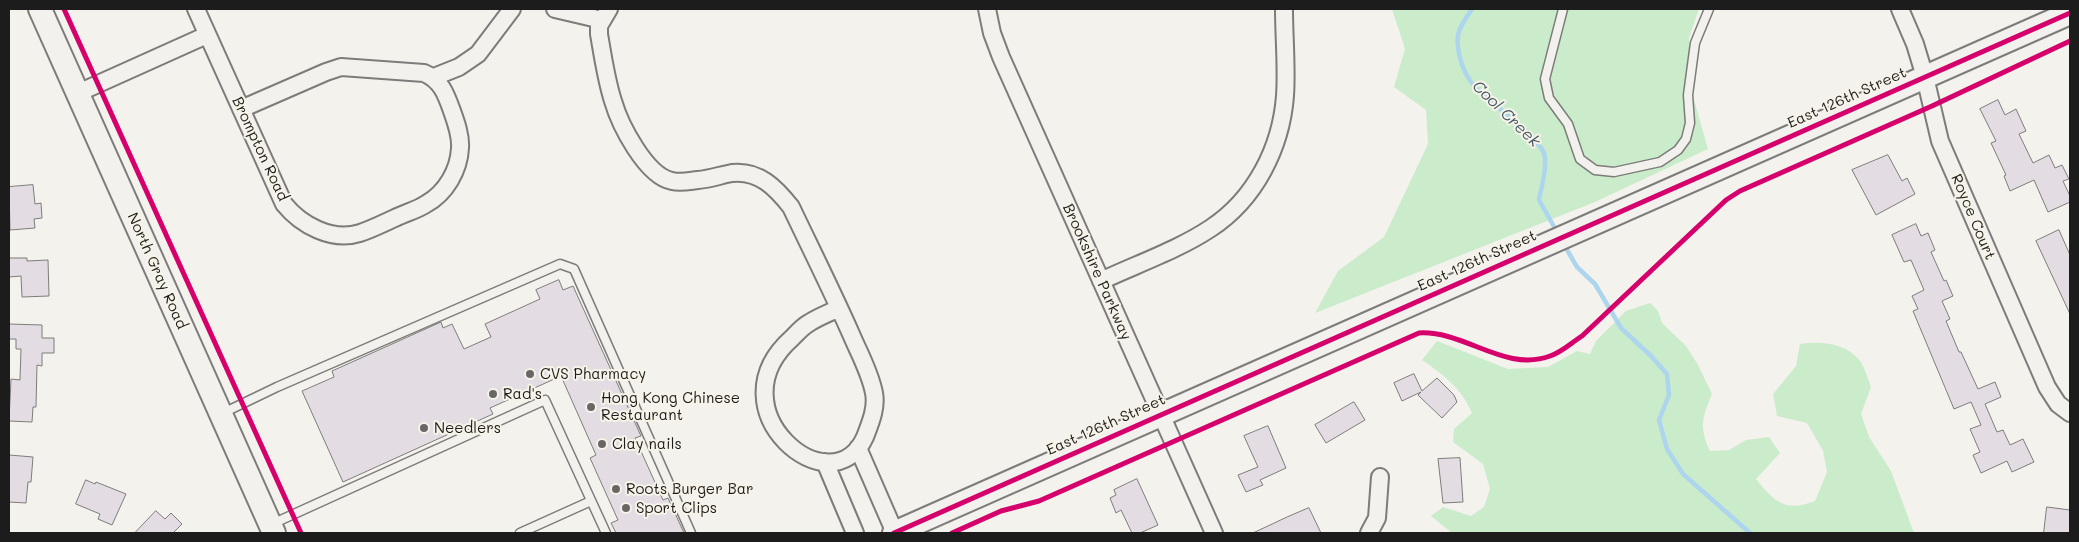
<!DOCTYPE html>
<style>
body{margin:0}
#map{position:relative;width:2079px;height:542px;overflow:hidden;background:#f4f2ec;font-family:Mali,sans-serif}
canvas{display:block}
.frame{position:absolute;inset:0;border:10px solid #1c1c1c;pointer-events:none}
</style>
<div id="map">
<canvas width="2079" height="542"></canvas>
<div class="frame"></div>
</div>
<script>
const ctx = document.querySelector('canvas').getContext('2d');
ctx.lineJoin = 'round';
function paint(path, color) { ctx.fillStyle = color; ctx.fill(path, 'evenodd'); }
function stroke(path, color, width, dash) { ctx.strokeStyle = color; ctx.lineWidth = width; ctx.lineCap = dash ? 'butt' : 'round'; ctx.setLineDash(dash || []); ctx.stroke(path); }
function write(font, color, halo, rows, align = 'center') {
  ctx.font = font + ' Mali,sans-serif'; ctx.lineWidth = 4; ctx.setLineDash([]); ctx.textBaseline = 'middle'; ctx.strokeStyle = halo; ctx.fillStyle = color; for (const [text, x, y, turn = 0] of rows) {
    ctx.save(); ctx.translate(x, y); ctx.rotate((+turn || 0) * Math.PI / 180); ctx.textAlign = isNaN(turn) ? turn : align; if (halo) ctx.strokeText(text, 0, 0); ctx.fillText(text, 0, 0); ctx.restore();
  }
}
paint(new Path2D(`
 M1392,9H1699L1689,38V82L1708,149L1595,202L1315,313L1338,271L1384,237L1428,144L1426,110L1394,87L1405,49Z
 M1650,303L1658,311L1662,323L1686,346L1698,365L1712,394C1702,418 1699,427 1710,451L1729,450L1746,440L1769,437L1780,453L1756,479C1774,501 1785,513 1815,501L1827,472L1823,451L1807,423L1777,416L1773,394L1796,366L1800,344C1821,341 1846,343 1860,361C1865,368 1868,379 1871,387L1861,414L1869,437L1891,471L1914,533H1452L1431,516L1443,507L1471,516L1484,507L1490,489L1483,464L1453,442L1454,429L1472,413C1462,389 1444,375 1422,360L1437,341L1508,369L1548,367L1577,351L1590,354L1596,341L1626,311Z`), '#caeccb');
stroke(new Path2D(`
 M1472,9C1459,28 1454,34 1460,58C1470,99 1509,109 1534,139C1536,142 1541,147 1543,151C1549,162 1541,188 1539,200L1557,232
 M1563,243L1577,267L1595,284L1621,328L1651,356L1667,374L1669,395L1659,420L1667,449L1683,474L1750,533`), '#add5ee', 4.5);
const building = new Path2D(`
 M1998,100L2005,115L2016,109L2026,131L2019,134L2033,163L2049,155L2055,168L2062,165L2069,179L2063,181L2070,196V202L2048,212L2034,180L2010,191L2004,176L2006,175L1991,143L1996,141L1980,109Z
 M1888,155L1902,181L1907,178L1915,194L1876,215L1852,170Z
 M33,185L35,204L41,203L42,218L34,219L35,228L10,230L9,187Z
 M1916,224L1921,236L1928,233L1935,250L1931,252L1944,281L1946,280L1953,296L1942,301L1950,319L1946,321L1959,352H1961L1978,389L1995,382L2001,397L1985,404L1997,432L2003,430L2010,445L2023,439L2034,462L2012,472L2007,461L1981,473L1973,455L1980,452L1970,429L1981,425L1971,402L1954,409L1913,311L1918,309L1912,296L1924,290L1911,260L1904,262L1892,235Z
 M2059,230L2070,255V314L2036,241Z
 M9,258H27V261L48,260L49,296L22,297L21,276L9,277Z
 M559,280L563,290L573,286L641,436L635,438L663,500L668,498L684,533H616L611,523L618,520L590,458L596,455L561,376L490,408L493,414L343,482L302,391L334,377L332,371L441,322L443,328L452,324L464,349L491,337L485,324L540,299L536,290Z
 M9,324L42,325V338H54V353H42V366L37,365L36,407H33L32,422L9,421L11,379L20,380L21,349H16V339H9Z
 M1414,374L1422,391L1437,378L1454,395L1457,402L1442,418L1418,395L1421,392L1402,401L1394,383Z
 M1354,402L1365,420L1326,443L1315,425Z
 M1268,426L1286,468L1260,480L1263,485L1246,492L1238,475L1258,467L1244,436Z
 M9,455L33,457L31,482H28L26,503L9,502Z
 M1460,458L1463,502L1443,503L1438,459Z
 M1137,479L1158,525L1140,533H1132L1121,510L1116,513L1110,498L1116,495L1114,490Z
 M86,480L95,484L96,482L126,494L112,525L98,519L100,514L76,504Z
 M2047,507L2070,510V533H2044Z
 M1309,508L1321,533H1253L1287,517Z
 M156,511L165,519L171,513L182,524L173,533H135Z`);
paint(building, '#e3dde3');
stroke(building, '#7d7c7a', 1);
const lane = new Path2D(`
 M1563,9L1545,79L1549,98L1568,124L1580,159L1595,170L1614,172L1660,162L1678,150L1686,139L1690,123L1688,95L1695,43L1709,9
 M223,413L277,387L560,264L574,269L691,533
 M272,524L545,400L606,533
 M520,533L591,501`);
const street = new Path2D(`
 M196,9L284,204C301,225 332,242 360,233C372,229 384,223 395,218C405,213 417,210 426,204C446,193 459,170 460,148C461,136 456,122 452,111C446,94 441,80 424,73L341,67L326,72L241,109
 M555,9L602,20
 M609,9L599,26V34C603,57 606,79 613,101C620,125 646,176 672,181C681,183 689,181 698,180C710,179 721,175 732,173C759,170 776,188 791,207C811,249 832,291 851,334C859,353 870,372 874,393C877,408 870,424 865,437C832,510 711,410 792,338C797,333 802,327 809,323C818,317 829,313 839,308
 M987,9L992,33L1001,57L1214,533
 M1900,9L1915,44L1925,77L1940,141L2047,387L2058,404L2070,413
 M434,77L459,67L478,54L512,9
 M78,93L207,35
 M1101,281C1137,264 1178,250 1211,228C1255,199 1281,148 1285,96C1287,67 1284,38 1284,9
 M858,448L895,533
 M825,462L855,533
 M1369,533L1377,518L1380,477`);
const secondary = new Path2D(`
 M40,9L274,533
 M894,533L2070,13`);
stroke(lane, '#7d7c7a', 11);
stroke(street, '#7d7c7a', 20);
stroke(secondary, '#7d7c7a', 26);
stroke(lane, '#f2f1ed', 8);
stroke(street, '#f2f1ed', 16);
stroke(secondary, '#f2f1ed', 22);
stroke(new Path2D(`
 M64,9L301,533
 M894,533L2070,13
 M952,533L1001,511L1039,501L1419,333C1464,330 1505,373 1550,356C1562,352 1571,343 1582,336L1726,200L1740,191L1932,106L2070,41`), '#d6006c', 5);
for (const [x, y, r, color] of [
 [530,374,5,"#686765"],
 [493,394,5,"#686765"],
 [591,407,5,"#686765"],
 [424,428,5,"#686765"],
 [602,444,5,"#686765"],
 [616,489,5,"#686765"],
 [626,508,5,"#686765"]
]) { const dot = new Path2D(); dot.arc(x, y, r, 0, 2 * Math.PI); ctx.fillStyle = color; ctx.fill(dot); stroke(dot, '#f7f3e8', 2); }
write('15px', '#1c1c1c', '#f7f3e8', [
 ["East 126th Street",1847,98,-24],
 ["Brompton Road",260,149,65],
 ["Royce Court",1973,217,67],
 ["East 126th Street",1477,261,-24],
 ["North Gray Road",157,271,66],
 ["Brookshire Parkway",1097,272,66],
 ["East 126th Street",1106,425,-24]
]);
write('15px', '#1c1c1c', '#f7f3e8', [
 ["CVS Pharmacy",540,374],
 ["Rad's",503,394],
 ["Hong Kong Chinese",601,398],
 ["Restaurant",601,415],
 ["Needlers",434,428],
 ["Clay nails",612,444],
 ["Roots Burger Bar",626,489],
 ["Sport Clips",636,508]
], 'left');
write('italic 16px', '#445966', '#f7f3e8', [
 ["Cool Creek",1506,114,44]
]);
</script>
